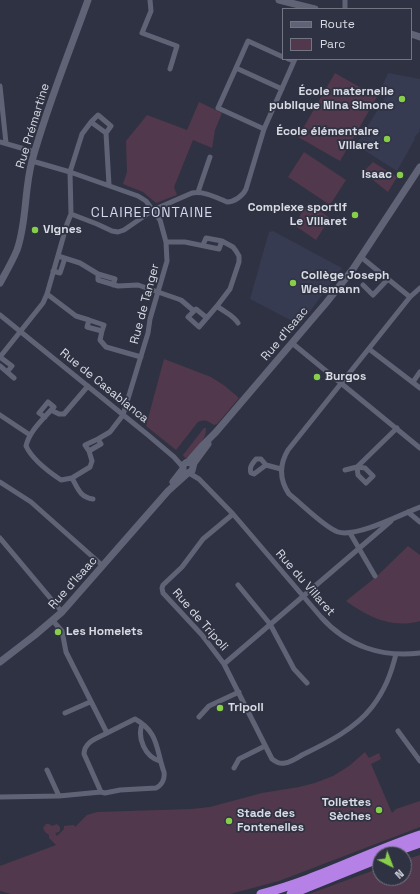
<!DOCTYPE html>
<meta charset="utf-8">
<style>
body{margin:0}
#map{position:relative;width:420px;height:894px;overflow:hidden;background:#2f3242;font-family:"Space Grotesk",sans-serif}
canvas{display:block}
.legend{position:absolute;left:282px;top:8px;width:130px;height:52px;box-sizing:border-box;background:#2f3242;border:1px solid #737583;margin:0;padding:5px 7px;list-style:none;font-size:12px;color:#d8dae4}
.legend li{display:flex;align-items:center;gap:8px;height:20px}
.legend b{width:20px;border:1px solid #737583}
.north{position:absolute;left:372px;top:846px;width:40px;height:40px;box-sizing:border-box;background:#2f3242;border:1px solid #737583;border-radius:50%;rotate:138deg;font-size:11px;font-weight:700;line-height:16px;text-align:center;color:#d8dae4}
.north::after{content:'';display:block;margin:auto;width:14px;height:18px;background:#87cf4a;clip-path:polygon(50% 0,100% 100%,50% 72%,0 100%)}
</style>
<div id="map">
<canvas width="420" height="894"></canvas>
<ul class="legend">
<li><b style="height:5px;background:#606375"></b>Route</li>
<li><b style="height:11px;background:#52384c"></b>Parc</li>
</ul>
<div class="north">N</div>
</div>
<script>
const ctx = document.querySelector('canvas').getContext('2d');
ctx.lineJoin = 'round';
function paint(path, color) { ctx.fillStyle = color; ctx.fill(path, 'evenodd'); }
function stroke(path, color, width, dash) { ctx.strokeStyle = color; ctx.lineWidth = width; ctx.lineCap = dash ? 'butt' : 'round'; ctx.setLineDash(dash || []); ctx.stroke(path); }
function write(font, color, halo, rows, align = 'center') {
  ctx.font = font + ' "Space Grotesk",sans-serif'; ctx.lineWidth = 3.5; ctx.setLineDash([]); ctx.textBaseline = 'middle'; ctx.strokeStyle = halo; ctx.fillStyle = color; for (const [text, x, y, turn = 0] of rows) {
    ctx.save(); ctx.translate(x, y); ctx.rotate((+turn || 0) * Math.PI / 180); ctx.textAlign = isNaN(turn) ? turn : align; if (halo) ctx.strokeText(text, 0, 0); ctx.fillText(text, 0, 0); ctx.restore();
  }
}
paint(new Path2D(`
 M388,73L420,79V128L419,130L420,131L414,138L415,139L397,171L356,145L388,93L382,87Z
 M273,231L342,268L300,325L250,299L269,232Z`), '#373b51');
paint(new Path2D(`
 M335,73L377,97L340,161L298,137Z
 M199,102L222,113L215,130L212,148L193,140L174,187L177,195L156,203L143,192L123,184L127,172L126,141L147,115L187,130Z
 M304,152L346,180L330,205L288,177Z
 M373,162L397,177L388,192L363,172Z
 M308,203L330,218L316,240L294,225Z
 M164,359L211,377L225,386L239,398L217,424L214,425C208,421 206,419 198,422L176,450L146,426Z
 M204,428H206C207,439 196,449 189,457L185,458L183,455Z
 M408,546L420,555V621C392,629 368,617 346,601L376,577Z
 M365,752L369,758L379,753L381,759L371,764L392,813L396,809L420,801V827L279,881L230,894H11L0,891V866L56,845L49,838V835L45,832L43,828L46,824H49L52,826L57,824L60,827V830L59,832L55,833L57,836L64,829V826L74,825L75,827L87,815L97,812L191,809L210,807L262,793L299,787L315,783L333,776L349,766Z
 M420,855V894H309L380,868V878H404V860Z`), '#52384c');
stroke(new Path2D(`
 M150,0L151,11L142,33L177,46L170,69
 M345,0V9
 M288,59L294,61
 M236,68L248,41L283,57
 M0,86L6,143
 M91,122L98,115L111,126L106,133
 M264,129L218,108L236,68L282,89
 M0,142L35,152
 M32,161L70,172L138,196L146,201L160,220L166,242L167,261L150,319L148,333L123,415L110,432L98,439L101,444L89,451L92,461L90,467L72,478L61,480C49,472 32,459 26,446C29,432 42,420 51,410L59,414H64L88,386
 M109,185L106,133L91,122L82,134L70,172L71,214L97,224L112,231L118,232L124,230L153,210L192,193C204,191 215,197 227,202C234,202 243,196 246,189L264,129L295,59
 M198,192L210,157
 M203,245L206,238L222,241
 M58,256L80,263L98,274V280L118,286L138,285L158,292L181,300L194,311L188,317L199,327L217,306L230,289L239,262V256L236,251L233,247L222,241L219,249L185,242H166
 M361,257L410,297
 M53,271L60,273L65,258
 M98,274L115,279L113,285
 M363,285L373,295L388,279
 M420,288L410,297L288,450C279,465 279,479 289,494C302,504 324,527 338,532C356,538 402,514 420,507
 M47,294L76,316L89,320L87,327L102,331L100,340L106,347L141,357
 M217,306C224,312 233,315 238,323
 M194,311L196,309L207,318
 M0,315L148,435L174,457L182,466
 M89,320L104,325L102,331
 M292,343L420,448
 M369,349L420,388
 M0,357L43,303L47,294L67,224L71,214
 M0,357L12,366L7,372
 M0,366L14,378
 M413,382L420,372
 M0,415L30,435
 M45,417L39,413L48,402L54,407L51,410
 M89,451L85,445L98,439
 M266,465L254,474L251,473C249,467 252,464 256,459H261L266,465L281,469
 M357,467L365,468L373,476L366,483L358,475Z
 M345,470L357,467L397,428
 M189,473L199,479L233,514L321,617C347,646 382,658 420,653
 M72,478C78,489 80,497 93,499
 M0,482L31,502L103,566
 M408,512L420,522
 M233,514L203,539L182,567L163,585L162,588L163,593L202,635L224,664L272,759C276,762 279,764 285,763C291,762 297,758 302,755C327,743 355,729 372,707C385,690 391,674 396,654
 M350,533L375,576
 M0,538L62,612
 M238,585L270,624L294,669L307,683
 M53,621L62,631L66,652L107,733C97,738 84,742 84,754L101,792L105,793L120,790L156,788C162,785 165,779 164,772C156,750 159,732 135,719L107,733
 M224,664L391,521
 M65,713L90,702
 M199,717L209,706L239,692
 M142,724C137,738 145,757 160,761
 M398,731L420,761
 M234,768L239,759L265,746
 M47,770L59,796
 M0,797L59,796L101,792`), '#606375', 5);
stroke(new Path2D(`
 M279,0L315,9
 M411,34L420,37
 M0,283C6,272 12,262 17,250C27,222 24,190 32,161C47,106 69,53 88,0
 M188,462L202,446L216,432L326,303L353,269L420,167
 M173,482L183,469V465L187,462L191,463
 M0,662L35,635L62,612L168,491L188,473L192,471L194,463L208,444`), '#606375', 7);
stroke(new Path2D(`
 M389,854L420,843
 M261,894C316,880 366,853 420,835
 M291,894L380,858`), '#b581e7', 9);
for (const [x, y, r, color] of [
 [402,99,4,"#87cf4a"],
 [387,139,4,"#87cf4a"],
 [400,175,4,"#87cf4a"],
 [355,215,4,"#87cf4a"],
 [35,230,4,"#87cf4a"],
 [293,283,4,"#87cf4a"],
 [317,377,4,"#87cf4a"],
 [58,632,4,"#87cf4a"],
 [220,708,4,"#87cf4a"],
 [379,810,4,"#87cf4a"],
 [229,821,4,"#87cf4a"]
]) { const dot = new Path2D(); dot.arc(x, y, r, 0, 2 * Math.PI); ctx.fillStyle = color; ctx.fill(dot); stroke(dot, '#2f3242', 1.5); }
write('bold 12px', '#d8dae4', '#2f3242', [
 ["École maternelle",394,92,"right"],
 ["publique Nina Simone",394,106,"right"],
 ["École élémentaire",379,132,"right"],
 ["Villaret",379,146,"right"],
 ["Isaac",392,175,"right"],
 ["Complexe sportif",347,208,"right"],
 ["Le Villaret",347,222,"right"],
 ["Vignes",43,230],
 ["Collège Joseph",301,276],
 ["Weismann",301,290],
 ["Burgos",325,377],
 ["Les Homelets",66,632],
 ["Tripoli",228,708],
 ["Toilettes",371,803,"right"],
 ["Sèches",371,817,"right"],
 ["Stade des",237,814],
 ["Fontenelles",237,828]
], 'left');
write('12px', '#d8dae4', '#2f3242', [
 ["Rue Prémartine",33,126,-73],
 ["Rue de Tanger",145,304,-75],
 ["Rue d'Isaac",285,334,-50],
 ["Rue de Casablanca",104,386,39],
 ["Rue d'Isaac",73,583,-48],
 ["Rue du Villaret",305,583,49],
 ["Rue de Tripoli",200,620,49]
]);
ctx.letterSpacing = '1px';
write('14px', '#d2d6ec', '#2f3242', [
 ["CLAIREFONTAINE",152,213]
]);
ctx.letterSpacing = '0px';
</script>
